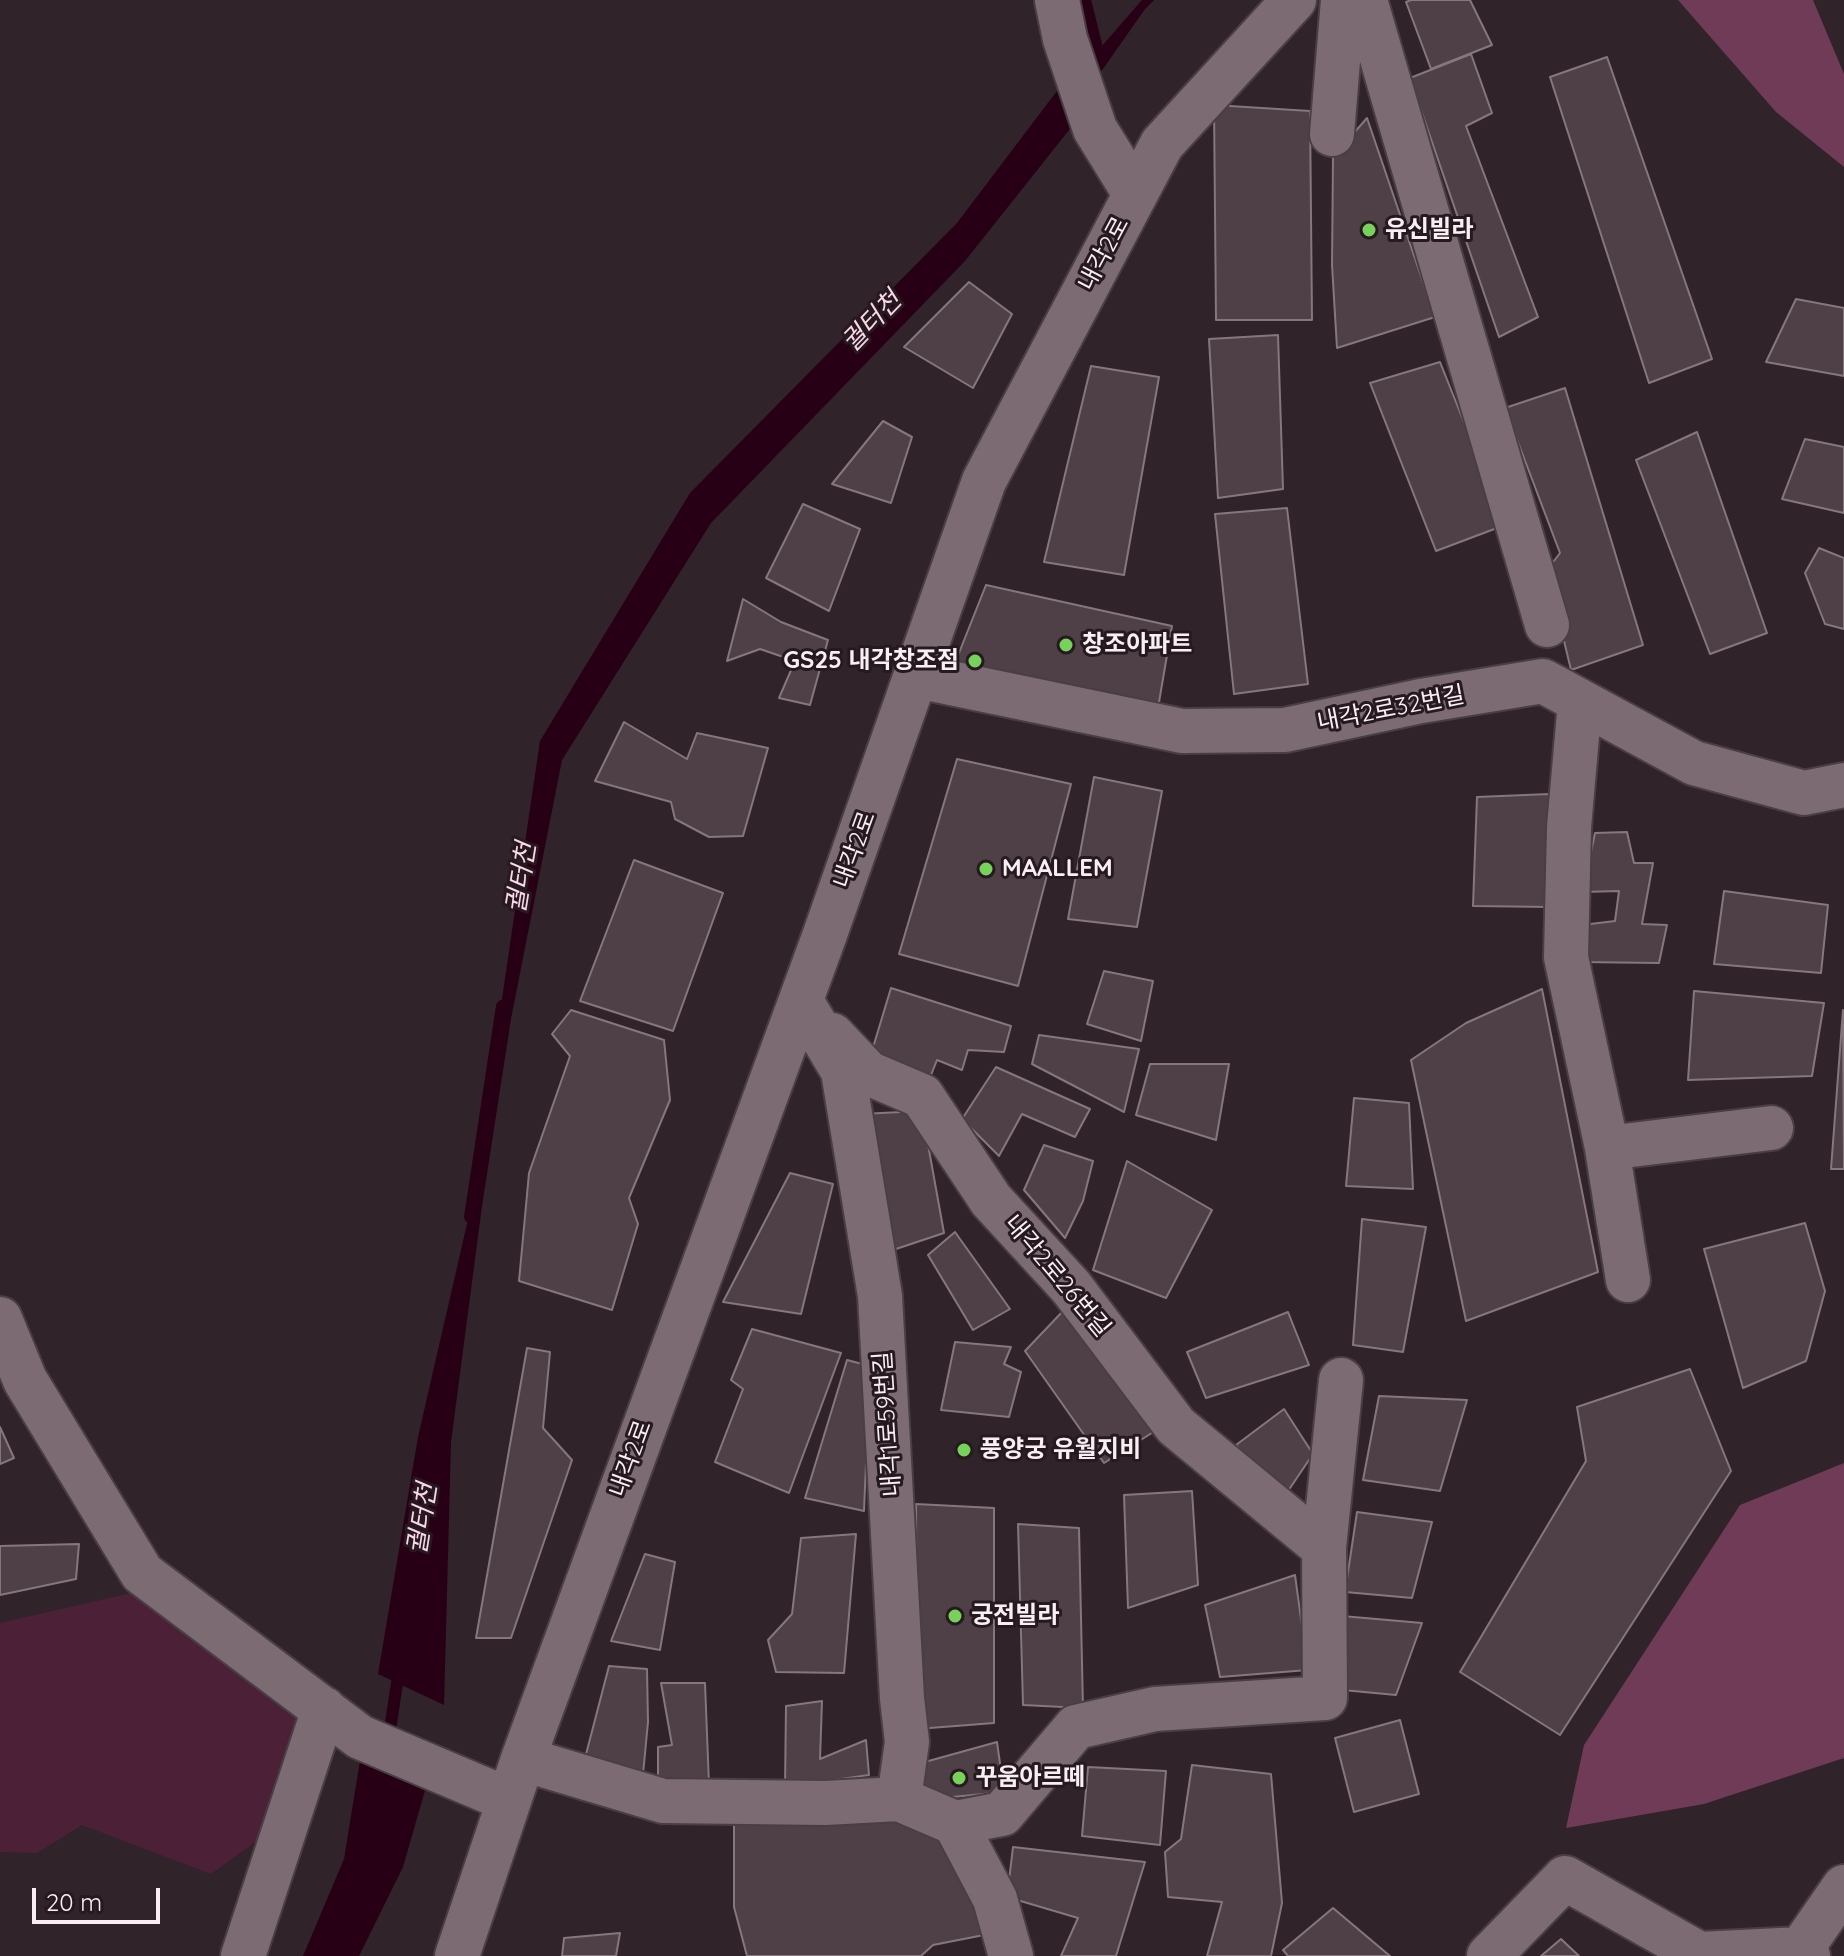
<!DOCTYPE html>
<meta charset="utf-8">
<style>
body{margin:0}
#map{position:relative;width:1844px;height:1956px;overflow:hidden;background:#302329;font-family:Quicksand,sans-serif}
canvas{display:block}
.scale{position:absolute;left:32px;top:1888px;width:128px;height:36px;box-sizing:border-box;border:4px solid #f8eff3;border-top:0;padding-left:10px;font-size:24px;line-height:28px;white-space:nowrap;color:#f8eff3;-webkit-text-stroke:6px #261a20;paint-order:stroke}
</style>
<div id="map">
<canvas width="1844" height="1956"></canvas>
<div class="scale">20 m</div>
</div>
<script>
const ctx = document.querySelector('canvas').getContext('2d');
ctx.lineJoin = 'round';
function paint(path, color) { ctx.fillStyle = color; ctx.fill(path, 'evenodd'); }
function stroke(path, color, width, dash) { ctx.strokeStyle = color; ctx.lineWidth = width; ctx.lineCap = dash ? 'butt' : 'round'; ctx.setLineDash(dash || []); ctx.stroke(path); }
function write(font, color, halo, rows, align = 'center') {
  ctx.font = font + ' Quicksand,"Noto Sans KR",sans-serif'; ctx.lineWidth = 6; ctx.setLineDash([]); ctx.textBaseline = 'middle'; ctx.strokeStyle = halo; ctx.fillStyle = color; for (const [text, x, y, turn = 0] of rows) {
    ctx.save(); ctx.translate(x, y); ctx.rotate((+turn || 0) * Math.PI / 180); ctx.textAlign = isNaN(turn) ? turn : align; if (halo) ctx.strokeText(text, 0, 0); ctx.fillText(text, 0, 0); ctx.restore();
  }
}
paint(new Path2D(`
 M136,1592L309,1712L258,1840L211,1874L82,1825L37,1853L0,1852V1623Z`), '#4c2138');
paint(new Path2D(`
 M1678,0H1813L1844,74V167L1776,112Z
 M1844,1463V1758L1704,1804L1566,1828L1584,1745L1740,1505Z`), '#703b56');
paint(new Path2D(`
 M1142,0H1154L1145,9L1098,76L1088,62Z
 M1066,79L1081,115L965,261L711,523L562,760L511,1019L482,1206L451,1442L444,1705L378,1674L418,1437L472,1202L540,741L690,493L957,223Z
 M365,1730L434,1759L403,1867L359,1956H303L344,1859Z`), '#270016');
stroke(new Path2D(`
 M1085,0L1100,60
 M470,1217L502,1006
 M388,1743L399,1670`), '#270016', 12);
const building = new Path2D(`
 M1411,0H1470L1492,45L1431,69L1406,2Z
 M1471,54L1492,113L1466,126L1538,317L1499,337L1410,78Z
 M1607,57L1712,359L1649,383L1550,77Z
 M1214,105L1310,111L1312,320H1216Z
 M1367,118L1435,317L1337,348L1332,265L1333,157Z
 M969,282L1012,314L973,388L904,347Z
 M1796,299L1844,308V376L1766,362Z
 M1278,335L1283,489L1218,498L1209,339Z
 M1440,362L1505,525L1436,551L1370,383Z
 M1091,366L1159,377L1124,575L1044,562Z
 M1565,388L1643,645L1571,670L1547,570L1560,553L1505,408Z
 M883,421L912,437L891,503L832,484Z
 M1697,432L1767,633L1710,654L1636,460Z
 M1805,439L1844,447V513L1782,499Z
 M803,504L860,529L829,611L766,578Z
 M1287,508L1308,684L1234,694L1215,514Z
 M1819,548L1844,558V629L1825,624L1805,573Z
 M986,585L1172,626L1158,708L955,663Z
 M743,599L781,622L828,640L810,705L779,698L795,661L760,649L727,661Z
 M624,722L687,759L697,733L768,748L743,836L709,837L675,819L671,802L595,781Z
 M957,759L1071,784L1018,986L899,954Z
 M1094,777L1162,791L1137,927L1068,919Z
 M1549,794L1550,907L1473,906L1477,797Z
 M1627,832L1634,863H1653L1642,924L1667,925L1659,963L1579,962L1582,925L1615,921L1619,891L1583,892L1595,833Z
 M634,860L723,893L673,1031L580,1001Z
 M1724,891L1828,905L1821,973L1714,964Z
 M1104,971L1153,981L1141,1041L1087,1024Z
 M891,988L1011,1026L1004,1052L968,1050L962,1070L937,1060L927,1085L868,1064Z
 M1542,989L1598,1272L1466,1321L1411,1060L1466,1023Z
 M1694,991L1824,1003L1812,1076L1688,1080Z
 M571,1010L664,1040L670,1100L629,1198L638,1224L612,1310L519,1281L529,1173L570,1056L552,1034Z
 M1843,1010L1844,1169H1831Z
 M1039,1035L1139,1049L1124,1112L1032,1064Z
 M1150,1064H1229L1216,1140L1136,1115Z
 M996,1067L1090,1109L1075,1137L1022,1114L999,1156L962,1119Z
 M1354,1098L1409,1103L1413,1189L1346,1186Z
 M922,1111L944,1233L881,1254L861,1114Z
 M1044,1145L1093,1161L1083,1201L1065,1238L1024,1190Z
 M1127,1161L1212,1210L1166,1298L1093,1270Z
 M790,1173L833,1184L801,1314L723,1302Z
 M1362,1219L1426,1227L1403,1352L1353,1345Z
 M1805,1223L1825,1291L1806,1361L1743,1388L1704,1249Z
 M955,1232L1010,1309L973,1330L928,1255Z
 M1063,1311L1155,1431L1104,1463L1025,1351Z
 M1288,1312L1309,1365L1206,1398L1187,1352Z
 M752,1329L841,1353L789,1493L715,1462L743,1389L731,1380Z
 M955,1342L1011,1347L1004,1364L1021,1372L1009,1417L941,1410Z
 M527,1348L550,1352L543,1428L572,1460L511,1638H476Z
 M847,1360L870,1366L864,1511L805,1498Z
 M1690,1369L1731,1471L1560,1735L1460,1672L1586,1461L1577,1407Z
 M1379,1396L1467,1400L1440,1491L1363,1480Z
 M1284,1409L1313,1454L1282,1500L1236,1445Z
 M0,1427L14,1458L0,1464Z
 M1192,1491L1198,1585L1128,1608L1124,1495Z
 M916,1504L994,1508V1723L917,1729Z
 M1357,1512L1432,1522L1412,1598L1345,1592Z
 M1018,1524L1079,1528L1083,1708L1023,1705Z
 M856,1534L844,1673L776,1672L768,1640L792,1614L801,1538Z
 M79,1544L76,1579L0,1595V1546Z
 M645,1554L675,1562L660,1650L611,1641Z
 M1295,1575L1308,1670L1220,1677L1205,1605Z
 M1342,1616L1422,1623L1396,1695L1332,1689Z
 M609,1666L647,1669L648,1722L642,1785L584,1762Z
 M661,1683H705L709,1785L658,1787V1747L672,1745Z
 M822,1701L820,1759L866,1740L869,1775L785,1787L786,1706Z
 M1400,1720L1419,1794L1354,1812L1335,1738Z
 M997,1742L1004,1792L921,1800L914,1765Z
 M1192,1765L1271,1774L1282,1903L1271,1956H1207L1222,1902L1168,1897L1165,1852L1181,1839Z
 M1088,1767L1166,1771L1160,1845L1082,1836Z
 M901,1814L952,1844L984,1935L933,1945L921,1956H747L734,1907V1823Z
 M1013,1847L1145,1862L1116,1956H1061L1078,1918L1007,1897Z
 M1333,1908L1390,1956H1288L1283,1950Z
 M620,1933L616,1956H562L564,1938Z
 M1561,1939L1579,1956H1541Z`);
paint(building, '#4f4047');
stroke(building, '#86767d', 2);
const minor = new Path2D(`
 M1057,0L1065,39L1095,129L1135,194
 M1365,0L1547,625
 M1332,134L1343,0
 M917,676L1182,731L1285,730L1421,701L1543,681L1694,763L1804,793L1844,785
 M1580,702L1569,827L1566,957L1607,1148L1628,1280
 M801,1001L843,1071L880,1296L902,1698L907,1742L899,1799L955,1823L995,1899L1011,1956
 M832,1035L868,1073L922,1096L991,1200L1071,1287L1176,1426L1324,1548
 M1607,1148L1771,1128
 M0,1319L25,1380L142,1573L360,1737L509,1800
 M523,1759L663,1801L825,1803L899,1799
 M955,1823L1002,1814L1076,1727L1155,1709L1325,1698L1324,1548L1341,1380
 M243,1956L324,1709
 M457,1956L523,1759L824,937L984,481L1162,144L1294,0
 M1489,1956L1565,1878L1699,1954L1801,1949L1808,1956
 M1792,1956L1801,1949L1844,1887`);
stroke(minor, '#493e44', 48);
stroke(minor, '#7c6b73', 44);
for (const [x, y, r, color] of [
 [1369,230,8,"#76d25a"],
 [1066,645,8,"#76d25a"],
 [975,661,8,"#76d25a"],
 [986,869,8,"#76d25a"],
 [964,1450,8,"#76d25a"],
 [955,1616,8,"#76d25a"],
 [959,1778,8,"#76d25a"]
]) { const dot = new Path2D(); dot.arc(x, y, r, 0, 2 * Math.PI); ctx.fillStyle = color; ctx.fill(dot); stroke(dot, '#261a20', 3); }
write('bold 24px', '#f8eff3', '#261a20', [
 ["유신빌라",1385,230],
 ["창조아파트",1082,645],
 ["GS25 내각창조점",959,661,"right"],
 ["MAALLEM",1002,869],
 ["풍양궁 유월지비",980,1450],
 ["궁전빌라",971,1616],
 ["꾸움아르떼",975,1778]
], 'left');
write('24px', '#f8eff3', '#261a20', [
 ["내각2로",1104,254,-62],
 ["내각2로32번길",1391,709,-11],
 ["내각2로",855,850,-70],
 ["내각2로26번길",1057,1276,50],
 ["내각1로59번길",888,1424,-94],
 ["내각2로",631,1459,-70]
]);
write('italic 26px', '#fbd7e8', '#261a20', [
 ["궐터천",872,322,-46],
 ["궐터천",522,878,-81],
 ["궐터천",423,1519,-81]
]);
</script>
